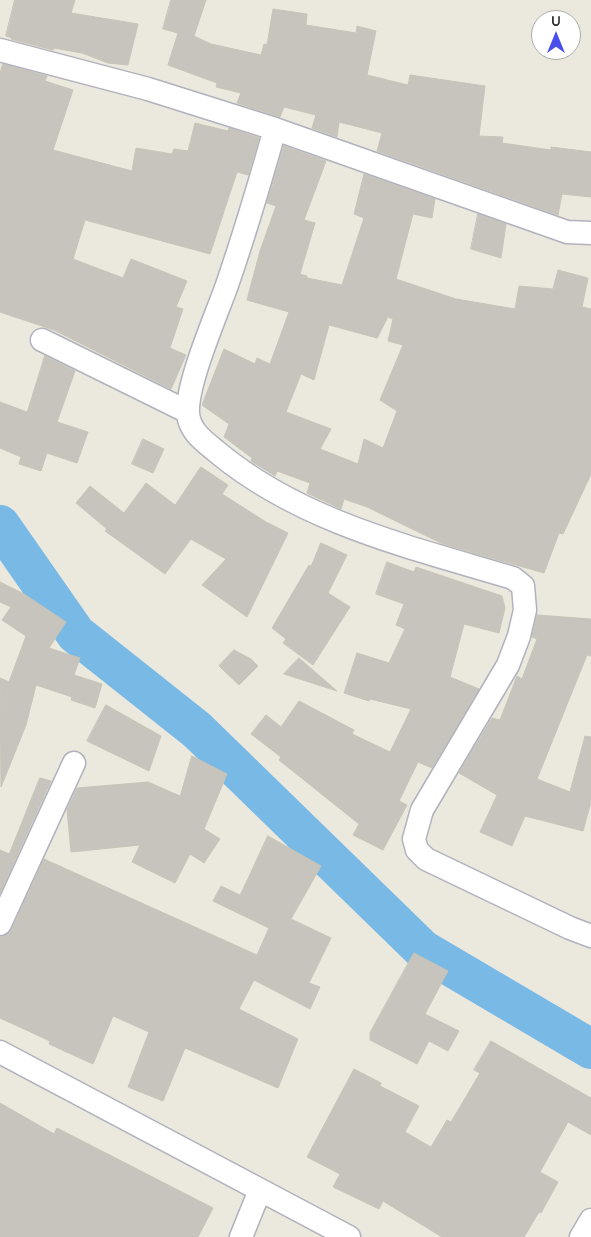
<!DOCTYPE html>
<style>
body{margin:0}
#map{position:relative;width:591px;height:1237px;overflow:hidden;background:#ebe8de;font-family:Quicksand,sans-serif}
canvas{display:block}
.north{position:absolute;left:531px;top:10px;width:50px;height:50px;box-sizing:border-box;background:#fff;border:1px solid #aaa;border-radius:50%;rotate:0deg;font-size:14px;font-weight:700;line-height:20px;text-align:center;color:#2b2b2b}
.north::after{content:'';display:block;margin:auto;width:18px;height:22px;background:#494fed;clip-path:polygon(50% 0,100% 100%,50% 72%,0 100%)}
</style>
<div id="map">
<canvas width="591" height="1237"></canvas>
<div class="north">U</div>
</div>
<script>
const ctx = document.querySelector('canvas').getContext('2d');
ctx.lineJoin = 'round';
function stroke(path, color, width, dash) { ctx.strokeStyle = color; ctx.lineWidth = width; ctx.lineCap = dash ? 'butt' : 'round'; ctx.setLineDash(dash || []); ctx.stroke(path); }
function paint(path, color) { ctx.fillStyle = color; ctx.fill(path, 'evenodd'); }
stroke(new Path2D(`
 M0,525L76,634L197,730L423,950L591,1049`), '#78b9e6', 40);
const building = new Path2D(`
 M15,0H75L71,13L138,24L128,65L108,63L82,53L54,48L53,50L11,39L12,38L6,36Z
 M171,0H206L194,36L211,44L261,55L264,44L267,45L273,9L307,14L306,25L356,33L357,26L376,31L367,75L408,85L410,75L485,86L479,136L503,137L502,143L551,150V147L591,152V197L562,194L558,215L377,151L382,133L339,122L337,137L312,128L316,115L284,107L280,117L237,103L241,93L216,87L217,83L168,65L178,33L163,29Z
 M3,64L47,76L45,81L73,90L53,150L132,171L136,148L172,154L174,149L188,151L195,123L228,131L229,128L259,138L248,175L237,172L210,254L85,220L73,259L123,278L131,259L187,281L176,307L183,309L170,348L186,355L171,389L54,330L0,312V74Z
 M284,146L326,161L304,220L315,223L300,274L307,276V278L342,285L364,218L354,214L364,174L435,199L432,218L413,214L396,279L456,299L515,309L519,286L553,289L558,270L588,278L582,307L591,309V474L563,534L559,533L544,573L443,544L367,507L344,499L341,509L307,493L310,483L277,471L275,476L251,461L252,458L224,437L229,424L202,405L224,349L255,364L257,358L270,364L289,312L247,300L260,251L276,206L267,203ZM388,317L393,319L388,341L403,345L380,400L397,411L383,448L364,439L358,464L320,449L331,429L286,412L301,374L314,380L329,325L377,338Z
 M478,214L506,224L501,258L471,249Z
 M45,356L75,371L57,422L88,432L77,463L47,453L41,471L19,464L21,457L0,448V402L27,412Z
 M143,439L164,449L153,473L132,464Z
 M201,467L228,485L222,494L266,522L288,533L247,617L202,585L226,559L191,539L165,574L105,531L107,529L76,503L90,486L124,513L146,483L175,505Z
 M321,543L347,555L328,593L350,607L313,665L283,643L286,639L272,628L309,565L311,566Z
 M387,562L414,572L416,567L502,596L505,608L499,633L464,624L450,677L479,689L432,768L418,762L399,801L407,805L383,850L353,835L359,824L279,760L281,757L251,734L266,715L281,727L299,701L354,730L352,734L390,752L411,709L370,699L369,701L344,693L357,653L389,663L405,629L396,625L404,604L376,594Z
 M0,582L24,594L66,622L49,648L80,658L74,675L102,684L95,708L71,700L72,697L36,685L26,725L1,787L0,678L9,682L26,636L2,620L11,607L0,602Z
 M537,615L591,619V656L587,655L537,779L570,792L585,736L591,737V802L583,831L525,816L512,846L480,832L497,795L459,773L492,718L500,720L517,676L522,679L537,639L532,637Z
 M234,650L251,659L258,666L239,685L219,666Z
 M299,658L337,691L284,674Z
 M106,705L161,736L149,771L87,741Z
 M192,756L227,774L204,829L220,839L204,863L190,854L175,883L132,862L140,845L71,852L67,810L77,788L148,782L180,796Z
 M40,778L51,781L0,893V850L9,854Z
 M268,836L321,866L291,919L331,938L309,983L320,987L310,1009L254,980L239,1009L298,1039L278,1088L185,1048L163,1101L128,1087L149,1032L113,1016L93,1064L49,1044L50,1041L0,1018V937L7,935L12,929L44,859L257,955L269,928L213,901L221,886L240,895Z
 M414,953L448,971L425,1014L459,1031L448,1051L429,1041L417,1064L370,1040V1033Z
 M491,1041L591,1098V1135L568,1122L540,1172L558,1182L541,1213L539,1212L524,1237H442L383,1201L379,1209L333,1187L340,1174L307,1157L354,1069L381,1083L380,1086L419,1106L405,1132L431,1147L447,1120L451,1122L480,1073L474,1070Z
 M0,1103L54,1134L57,1128L213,1208L198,1237H0Z`);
paint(building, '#c7c4bd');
stroke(building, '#c7c4b7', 1);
const minor = new Path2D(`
 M0,50L148,89L275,129C260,182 245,233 227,285C216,316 186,384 188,414C190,432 204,441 217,452C301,522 410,547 513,578L523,586L525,610L519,636L508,665L422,810L414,839L417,850L426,859L570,928L591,936
 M275,129L567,232L591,233
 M42,340L188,412
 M0,924L74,763
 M0,1052L349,1237
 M241,1237L260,1190
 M581,1237L591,1220`);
stroke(minor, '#b1b2bd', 25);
stroke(minor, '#fff', 22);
</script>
